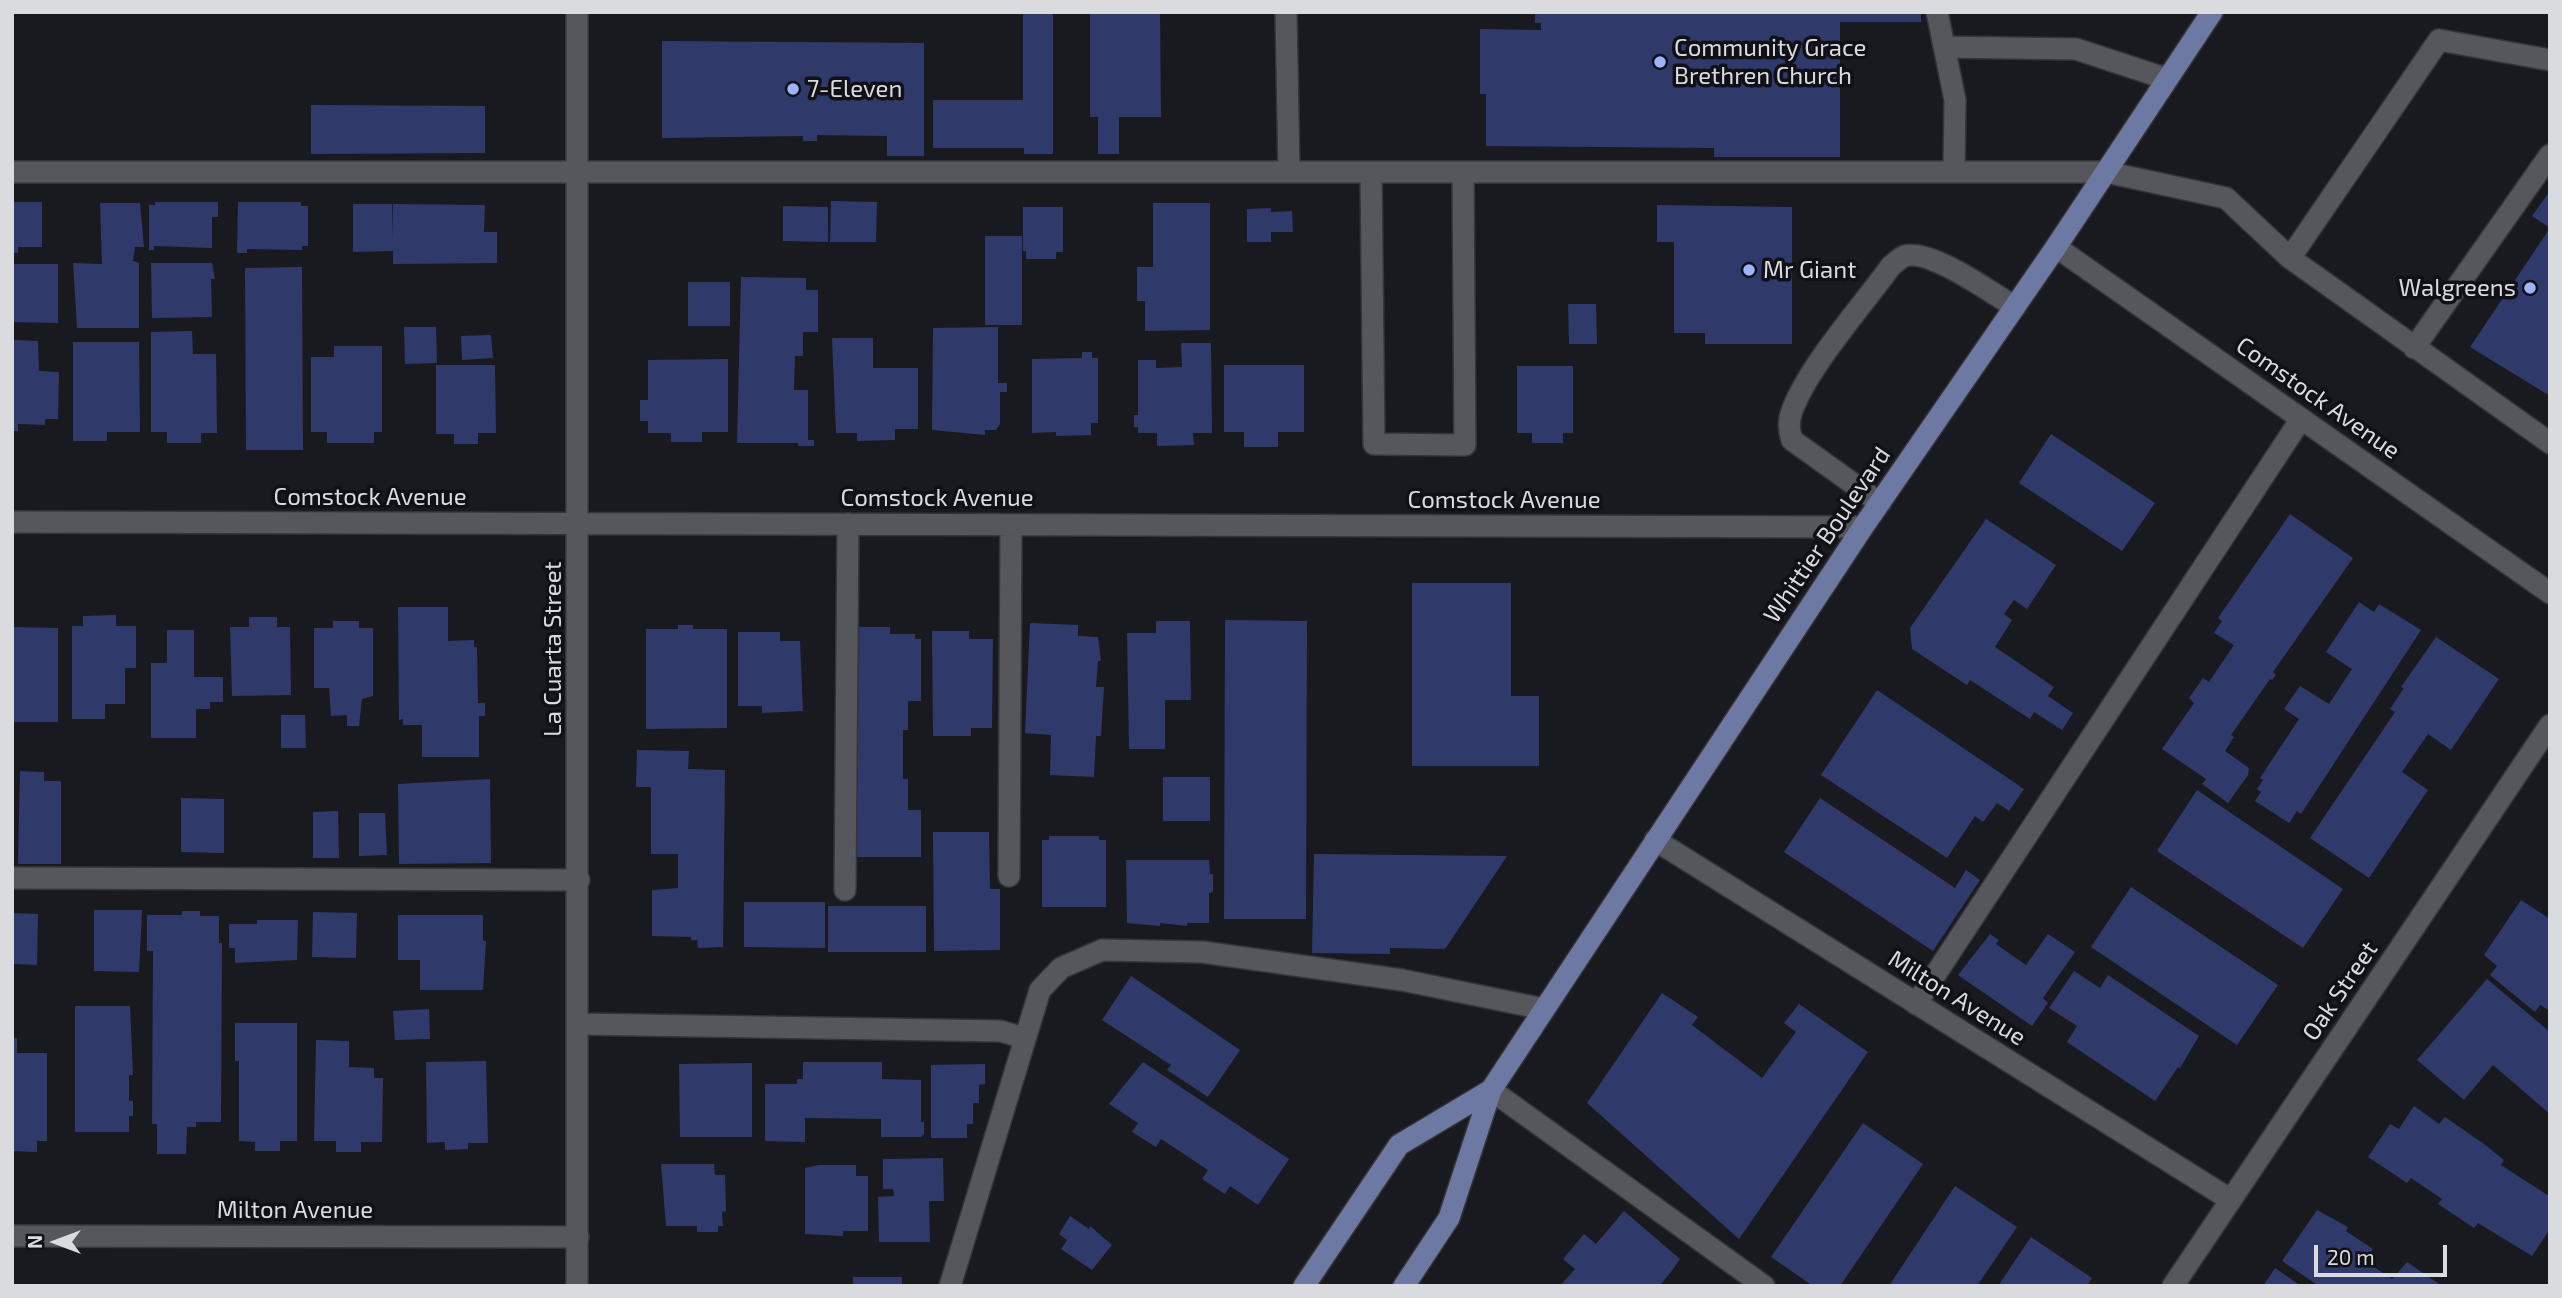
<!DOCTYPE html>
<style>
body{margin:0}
#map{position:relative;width:2562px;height:1298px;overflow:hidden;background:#191a1f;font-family:"Exo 2",sans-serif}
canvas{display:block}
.frame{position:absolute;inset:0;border:14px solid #dadbde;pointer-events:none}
.north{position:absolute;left:21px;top:1207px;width:70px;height:70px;-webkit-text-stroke:5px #101116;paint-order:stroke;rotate:270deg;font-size:19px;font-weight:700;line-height:28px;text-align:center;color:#dadbde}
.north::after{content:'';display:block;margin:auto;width:24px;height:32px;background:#dadbde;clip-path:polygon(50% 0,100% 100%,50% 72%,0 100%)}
.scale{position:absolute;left:2314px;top:1245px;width:133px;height:32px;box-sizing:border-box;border:4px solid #dadbde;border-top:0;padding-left:9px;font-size:21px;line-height:24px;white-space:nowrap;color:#dadbde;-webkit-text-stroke:5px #101116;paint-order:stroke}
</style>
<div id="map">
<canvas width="2562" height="1298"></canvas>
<div class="frame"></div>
<div class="north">N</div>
<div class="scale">20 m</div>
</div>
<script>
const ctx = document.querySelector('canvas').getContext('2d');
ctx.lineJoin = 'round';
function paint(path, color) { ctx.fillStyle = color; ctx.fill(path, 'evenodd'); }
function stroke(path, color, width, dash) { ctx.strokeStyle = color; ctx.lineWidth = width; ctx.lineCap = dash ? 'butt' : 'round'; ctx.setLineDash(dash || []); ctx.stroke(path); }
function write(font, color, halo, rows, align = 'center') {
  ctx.font = font + ' "Exo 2",sans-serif'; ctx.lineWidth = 7; ctx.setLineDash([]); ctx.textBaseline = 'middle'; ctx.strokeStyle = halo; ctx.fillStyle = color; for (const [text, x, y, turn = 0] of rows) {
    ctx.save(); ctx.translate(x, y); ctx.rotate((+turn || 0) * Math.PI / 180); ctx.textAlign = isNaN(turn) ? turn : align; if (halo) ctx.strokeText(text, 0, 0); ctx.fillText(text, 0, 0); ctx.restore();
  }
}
paint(new Path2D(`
 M1023,12H1053V154H1024V148H933V100H1023Z
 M1090,12L1160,14L1161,117H1119V154H1098V117H1090Z
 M1535,12H1921V22H1840V157H1714V148L1486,146V94H1480V29L1541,30V23H1535Z
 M662,41L924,43V156H887V136L817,135V141H803V136L662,138Z
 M311,105L485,106V153L311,154Z
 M2550,191V228L2532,216Z
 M831,201L877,202L876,242H830Z
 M12,202H42V247H18V253H12Z
 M155,202H218V217H212V248L154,246V250H149V205H155Z
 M238,202H301V206H308V246H302V250L247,249V253H237Z
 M100,203H140L144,247H135L133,261L139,263V328H77L73,263L102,264Z
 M1153,203H1210V330L1145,331V301H1137V267H1153Z
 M353,204H392V239L393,204L485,205L484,232H497V263L393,264V251L353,252Z
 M1657,205L1792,207V344H1705V333H1674V242H1657Z
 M783,206L828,207V242L783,241Z
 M1023,207H1063V252H1056V259H1026V251H1023Z
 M1271,208V212L1292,211L1293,232H1271V242H1247V209Z
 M2550,228V396L2470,347Z
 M985,236H1022V325H985Z
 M151,263H212L215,279H211L212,317L152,318Z
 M12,264H58V323L12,322Z
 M302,267L303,450H246L245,268Z
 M741,277L806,278V290H818V332H803V356H795L794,390H808V440H814V446H798V443H737Z
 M688,282H730V326H688Z
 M1568,304H1596L1597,344H1569Z
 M404,327H436L437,363L405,364Z
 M998,327V383H1007V392H1000V424L996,430H985V435L932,430L933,328Z
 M192,331L193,354H216L217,433H201V443H167V432H151V332Z
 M491,335L493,358L462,360L461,336Z
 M832,338H873V368H918V429H895V440L857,441V433H836Z
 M12,340L38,341L39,371L59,372L58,419H45V425L18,424V431H12Z
 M73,342H139L140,432H107V441H73Z
 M1181,343H1211L1212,433H1193L1194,445L1157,446V433H1138V427H1134V415H1138V360H1156V368L1182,367Z
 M334,346H382V432H374V443H327V432H311V357H334Z
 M1082,352H1092V358H1098V423H1091V435L1056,436V432L1032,433V359L1082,358Z
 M728,359V432H702V442H671V433H648V421H640V400H648V360Z
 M436,365H495L496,433H478V444H454V434H436Z
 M1224,365H1304V432H1278V447H1244V432H1224Z
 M1517,366H1573V433H1563V443H1532V433H1517Z
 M2051,434L2155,503L2122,551L2019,483Z
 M2290,514L2353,558L2273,672L2276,675L2272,680L2270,679L2231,735L2234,737L2225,751L2249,768L2248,775L2228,803L2202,784L2206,779L2162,749L2194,703L2189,698L2203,678L2209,682L2234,645L2214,633L2222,621L2218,618Z
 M1986,519L2056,565L2027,609L2014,600L2004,614L2012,620L1995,647L2054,687L2048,696L2073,713L2062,730L2034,712L2030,719L1970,680L1967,685L1912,649L1910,628Z
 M1412,583H1511V696H1539V766H1412Z
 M2359,602L2374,612L2379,604L2421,630L2301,814L2297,811L2289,823L2255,801L2261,792L2257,789L2263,780L2260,778L2299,719L2284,709L2300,686L2329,704L2352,669L2326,652Z
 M398,607H448V641L474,640V647H477L478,703H485V716H479V757H422V725H403V719L399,720Z
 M116,615V626H136V668H125V704H105V719H72V626H83V616Z
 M249,617H277V627H290L291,695L232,696L230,627H249Z
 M1225,620L1307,621L1306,919H1224Z
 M333,621H359V628H373V696L362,699L359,726H347V715L331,716L329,688H314V628H333Z
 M1156,621H1190L1191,700H1165V749H1129L1127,633H1156Z
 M1030,623L1078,625V636L1098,637L1101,661H1098L1096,687H1104L1101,736H1096L1094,777L1050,775L1051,735L1025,733Z
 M678,625H693V629H727V728L646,729V629H678Z
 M12,627L58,628V722H12Z
 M856,627H890V634H915V639H921V701H908V730H903V779H908V810H921V857H856Z
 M167,630H194V677H223V702H210V709H196V738H151V663H167Z
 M932,631H969V639H993L992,728H971V736H933Z
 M738,632H780V641H800L803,711L762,713V706H738Z
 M2436,637L2499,679L2451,750L2428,734L2402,772L2428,790L2369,878L2310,838L2395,712L2390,709L2404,688L2401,687Z
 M1877,690L2024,789L2009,811L1997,803L1983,822L1975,816L1947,858L1821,775Z
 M281,715H305L306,748H281Z
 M637,750L689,751L688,769L725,770L723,947L698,948L697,940H691V937L652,936V890L678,888V854H651V787H636Z
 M20,771L44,772V781H61V864H18Z
 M1163,777H1210V821H1163Z
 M490,779L491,863L399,864L398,784Z
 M2197,790L2343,889L2303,948L2157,851Z
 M181,798L224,799V853L181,852Z
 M1820,798L1955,888L1966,870L1980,880L1933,951L1784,852Z
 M338,811L339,858H313V812Z
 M359,813H385L387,855L359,856Z
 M933,832H989L990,889H1000V950L934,951Z
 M1049,836H1099V840H1106V907H1042V840H1049Z
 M1314,854L1507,856L1445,949L1390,948V954L1312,953Z
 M1126,860H1209L1210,874H1213V892L1209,893V923H1187V926L1160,923V926L1127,923Z
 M2131,887L2278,985L2237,1045L2091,947Z
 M2521,900L2550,919V1011L2540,1005L2535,1012L2490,975L2497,966L2484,955Z
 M744,902H825V948L744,947Z
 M828,906H926V952H828Z
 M94,910H142L139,972L94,971Z
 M182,911H200V916H219V943H222L221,1122H196V1127H187L186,1154H157V1124H152L153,951H147V915H182Z
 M313,912L357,913L356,958L312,957Z
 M12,913L38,914L37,965L12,964Z
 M398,915H483V941H486L483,990H420V960H398Z
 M257,920H298L297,960L235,963V948H229V924H257Z
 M1990,934L1999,940L1996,944L2026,965L2048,934L2075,952L2043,998L2048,1003L2032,1026L1958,975Z
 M2074,971L2100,988L2108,975L2199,1036L2180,1068L2178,1067L2155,1101L2067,1042L2077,1026L2049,1008Z
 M1131,976L1240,1050L1208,1097L1167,1070L1171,1065L1102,1020Z
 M2487,979L2550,1032V1114L2493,1065L2464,1100L2417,1060Z
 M1662,993L1698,1017L1692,1025L1762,1078L1796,1032L1784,1023L1799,1004L1868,1052L1739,1239L1587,1103Z
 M75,1006H130L133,1075H129V1101H133V1116H129V1132H75Z
 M429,1009L430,1039L395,1040L393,1011Z
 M235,1023H297V1141H280V1151H255V1142L239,1141V1061H235Z
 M12,1038H17V1053H47V1141H37V1152L12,1151Z
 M316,1040L349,1041V1067L374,1068V1078H383L382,1142H361V1152H336V1141H314Z
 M486,1061L488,1143H468V1149L445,1150V1142L427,1143L426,1062Z
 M803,1062H882V1079L921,1080V1122H924V1134L921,1137H881V1119L805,1118V1142L765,1141V1084H797V1079H803Z
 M1143,1062L1289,1159L1258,1205L1230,1186L1225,1194L1202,1179L1208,1170L1161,1139L1156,1147L1132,1132L1138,1123L1109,1104Z
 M752,1063V1137H680L679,1064Z
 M985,1064V1084L979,1085V1103H973V1124H967V1138H931V1065Z
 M2414,1106L2439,1124L2445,1117L2484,1144L2504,1160L2501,1165L2549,1196L2550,1229L2532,1256L2478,1223L2474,1228L2438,1204L2442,1199L2411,1178L2407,1183L2368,1157L2390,1124L2399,1129Z
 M1863,1123L1923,1164L1840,1286H1813L1771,1257Z
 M943,1158L944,1201H929L930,1242H879L878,1197L894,1196L893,1189H883V1159Z
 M661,1164H714L715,1175H725L726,1211L722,1212L723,1226H718V1232H697V1226H666Z
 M819,1165H856V1176H868V1231H843V1236L805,1234V1168Z
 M1955,1186L2017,1227L1977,1286H1889Z
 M2317,1210L2348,1227L2346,1231L2373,1249L2365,1261L2392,1279L2407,1262L2442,1286H2319L2282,1261Z
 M1624,1211L1680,1259L1671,1272L1659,1286H1560L1575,1269L1563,1259L1584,1234L1596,1244Z
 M1070,1216L1089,1229L1090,1226L1112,1245L1092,1270L1061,1249L1067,1240L1059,1234Z
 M2031,1237L2092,1278L2087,1286H1998Z
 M2275,1268L2301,1286H2263Z
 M853,1277H902V1286H853Z`), '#2f3a6b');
const minor = new Path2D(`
 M1286,12L1289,172
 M1937,12L1955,100L1954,171
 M1944,47L2076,49L2167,79
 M12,172H2106L2226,198L2290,258L2550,443
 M1371,172L1374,444L1465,445L1463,172
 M2056,247L2550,593
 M2290,258L2439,40L2550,60
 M2414,348L2550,155
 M1880,503L1792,440C1789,431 1788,423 1791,414C1805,370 1863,305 1891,266C1895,263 1901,257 1905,256C1930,248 1993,294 2015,307
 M12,522L1863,527
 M1655,840L2231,1200
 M1009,876L1011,525
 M12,878L579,880
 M845,890L848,524
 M1916,1004L2301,419
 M578,1024L1000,1031L1025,1038
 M1491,1090L1764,1286
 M12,1236L578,1237
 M577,1286V12
 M950,1286L1040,990L1061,968L1102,950L1202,952L1402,980L1544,1009
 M2173,1286L2550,725`);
const major = new Path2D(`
 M1304,1286L1399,1145L1491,1090
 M1404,1286L1449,1218L1491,1090L1863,527L2056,247L2212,12`);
stroke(minor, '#343538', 24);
stroke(major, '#343538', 24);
stroke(minor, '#55575c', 21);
stroke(major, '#6e79a3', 21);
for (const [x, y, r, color] of [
 [1660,62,7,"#9fb3fd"],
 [793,89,7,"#9fb3fd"],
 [1749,270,7,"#9fb3fd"],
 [2530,288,7,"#9fb3fd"]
]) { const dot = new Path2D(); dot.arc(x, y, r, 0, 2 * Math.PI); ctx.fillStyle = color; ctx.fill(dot); stroke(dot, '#101116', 2.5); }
write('24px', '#dadbde', '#101116', [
 ["Community Grace",1674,48],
 ["Brethren Church",1674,76],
 ["7-Eleven",807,89],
 ["Mr Giant",1763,270],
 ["Walgreens",2516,288,"right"]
], 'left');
write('24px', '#dadbde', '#101116', [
 ["Comstock Avenue",2318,398,35],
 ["Comstock Avenue",370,497],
 ["Comstock Avenue",937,498],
 ["Comstock Avenue",1504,500],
 ["Whittier Boulevard",1827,535,-56],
 ["La Cuarta Street",553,649,-90],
 ["Oak Street",2340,991,-56],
 ["Milton Avenue",1957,998,32],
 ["Milton Avenue",295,1210]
]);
</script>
